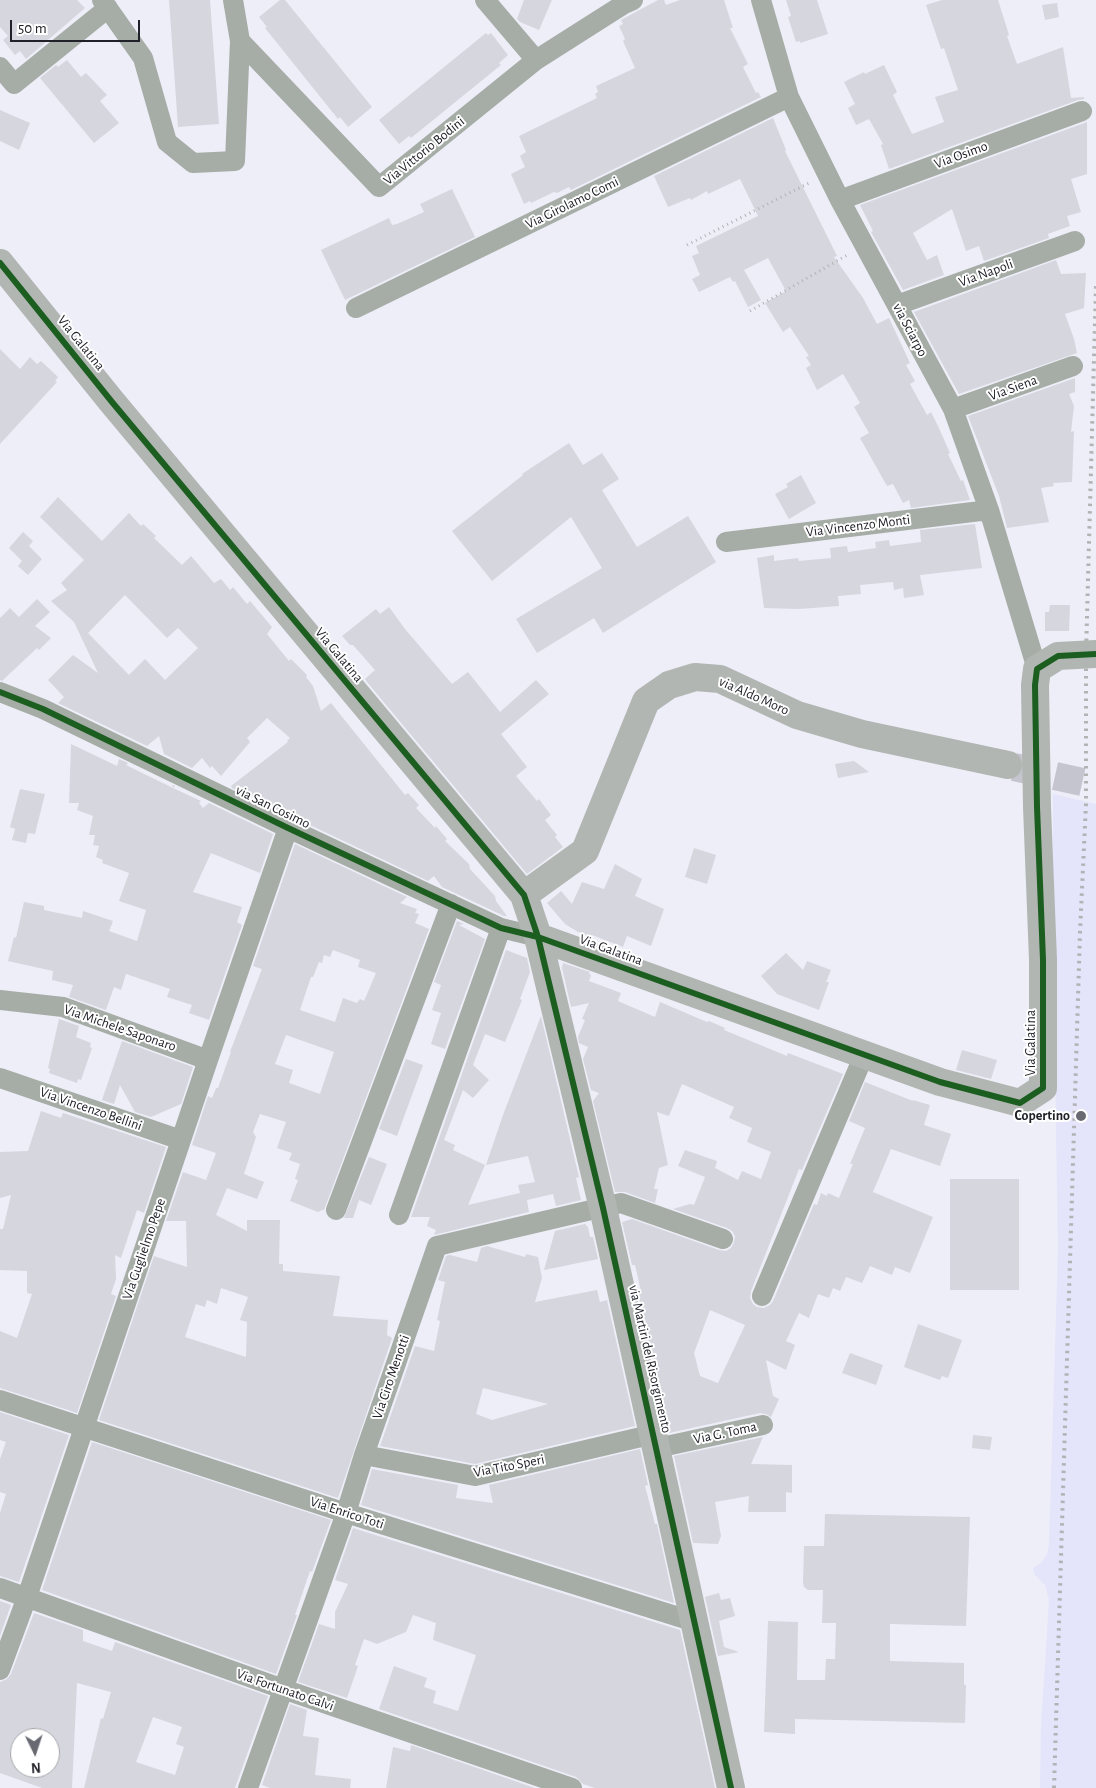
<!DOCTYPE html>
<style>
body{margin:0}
#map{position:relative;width:1096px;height:1788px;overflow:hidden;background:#eeeef8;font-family:"Alegreya Sans",sans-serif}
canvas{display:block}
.north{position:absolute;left:10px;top:1728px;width:50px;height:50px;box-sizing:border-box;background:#fff;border:1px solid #a6a6aa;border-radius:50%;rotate:176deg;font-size:14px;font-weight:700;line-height:20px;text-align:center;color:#21212a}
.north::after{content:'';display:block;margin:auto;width:18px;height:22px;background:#696972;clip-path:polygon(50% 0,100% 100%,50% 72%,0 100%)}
.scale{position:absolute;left:10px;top:20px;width:130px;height:22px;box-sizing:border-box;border:2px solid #21212a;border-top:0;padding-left:6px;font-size:15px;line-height:18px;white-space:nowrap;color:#21212a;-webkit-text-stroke:4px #fff;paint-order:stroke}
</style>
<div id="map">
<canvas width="1096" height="1788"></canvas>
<div class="north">N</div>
<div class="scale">50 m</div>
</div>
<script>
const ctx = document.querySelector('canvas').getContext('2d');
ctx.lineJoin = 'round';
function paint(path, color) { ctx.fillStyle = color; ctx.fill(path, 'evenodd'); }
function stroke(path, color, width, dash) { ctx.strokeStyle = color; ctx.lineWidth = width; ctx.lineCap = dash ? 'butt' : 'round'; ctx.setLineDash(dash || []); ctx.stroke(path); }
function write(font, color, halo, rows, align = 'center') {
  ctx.font = font + ' "Alegreya Sans",sans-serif'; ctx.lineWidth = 4; ctx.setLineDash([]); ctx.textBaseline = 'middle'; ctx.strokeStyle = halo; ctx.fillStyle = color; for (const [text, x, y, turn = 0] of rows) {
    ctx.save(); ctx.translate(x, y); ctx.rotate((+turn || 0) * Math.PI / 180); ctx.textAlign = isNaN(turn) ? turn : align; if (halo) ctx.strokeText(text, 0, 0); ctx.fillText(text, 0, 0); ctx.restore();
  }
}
paint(new Path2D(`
 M1053,794L1096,804V1788H1040L1041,1727L1049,1600L1045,1585L1034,1574L1033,1568L1041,1563L1047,1554L1049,1545L1058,1249L1053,952Z`), '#e4e4fa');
paint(new Path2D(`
 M0,0H77L85,8L26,59L20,51L15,55L3,40L8,36L0,27Z
 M169,0H210L219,124L178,127Z
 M280,0H285L372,107L348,127L340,117L338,119L265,28L267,27L259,17Z
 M524,0H552L539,30L520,22L517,19Z
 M658,0H664L666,5L680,0H724L733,28H730L748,64L743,67L756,93L758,92L761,97L571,190L569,187L557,193L554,192L531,203L530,201L524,204L511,174L525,167L520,156L526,152L519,136L597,98L595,94L598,92L596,86L635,68L623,41L625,39L619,26L623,24L621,20Z
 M786,0H817L828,34L800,43V41L796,42L788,17L791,16Z
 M942,0H998L1009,35L1007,36L1017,64L1063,47L1071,98L1084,97V99L1078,100L889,169L881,145L883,144L869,119L856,125L848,108L855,104L844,82L864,72L865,74L884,65L897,92L893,95L912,134L944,122L935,97L958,90L944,48L941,49L926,5Z
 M1057,3L1059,17L1045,20L1042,5Z
 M486,33L488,35L491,33L508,55L499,63L501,65L411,138L409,136L399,144L379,120Z
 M67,60L81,77L86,73L107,95L100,101L119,123L94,143L40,78L56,65L58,67Z
 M0,110L30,123L19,150L0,141Z
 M773,118L786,150L785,151L837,256L834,257L863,298L877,324L889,318L910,363L906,365L915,381L910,384L927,415L931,412L938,426L950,453L948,454L961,481L963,480L970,500L911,508L909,500L903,503L893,484L887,486L860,438L869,433L854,407L860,403L843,374L817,390L806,368L811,365L806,357L809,356L790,327L783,332L765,303L786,291L768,258L744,270L761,300L748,307L735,281L733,282L730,277L699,292L692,279L700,275L692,256L699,253L696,246L758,216L740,179L708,194L707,191L691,200L690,198L668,207L654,176Z
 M1087,122V174L1071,179L1081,212L1067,216L1070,226L1048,234L1049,238L984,261L979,246L966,251L952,209L913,233L927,260L937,255L944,275L903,290L871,232L873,231L860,205Z
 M452,189L475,237L345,300L321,250L389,218L392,225L397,224L424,212L420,204Z
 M1056,260L1061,274L1086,273L1084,308L1065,314L1074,339L1077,353L959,394L914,312Z
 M0,349L20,369L30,357L37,364L41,361L58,377L55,381L57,382L0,444Z
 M1075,378V392L1069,394L1074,406L1071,432L1074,431L1072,482L1053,483L1054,486L1041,488L1049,522L1007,528L999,496L968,416Z
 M569,443L583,465L602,453L619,479L602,490L637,547L688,516L716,562L603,633L594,618L537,653L516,619L602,568L571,517L492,581L452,531L523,475L522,474Z
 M801,475L816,503L789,519L775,494L788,487L786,484Z
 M58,497L102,541L129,513L141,526L143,524L156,536L154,538L182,565L191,556L214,583L221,579L230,590L233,587L247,604L250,601L272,627L267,634L289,661L291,659L307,675L306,677L313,686L321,711L331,703L405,795L408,793L419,805L416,808L435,828L436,826L447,839L445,841L469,864L470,869L495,896L496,901L507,916H504L442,887L434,876L428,881L232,788L231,786L288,742L287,741L290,738L267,718L247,738L250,742L221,776L212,766L210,768L202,758L192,768L164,754L159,736L147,746L58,703L64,697L48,680L73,655L98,673L74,622L51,601L67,590L61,583L84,560L40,517ZM125,595L167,638L178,628L198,648L165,680L145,659L129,675L88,633Z
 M975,524L982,568L920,575L924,595L904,598L903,588L894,590L893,582L860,585L861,594L838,596L839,606L799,609L764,608L757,558L774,555V561L798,558L799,561L831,558L830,548L847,546L848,552L876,548L875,542L889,540L890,546L921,542L920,530Z
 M23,532L33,541L29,546L42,559L28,575L18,566L22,561L9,548Z
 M37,599L50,612L35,626L51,638L39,650L37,648L2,681L0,680V618L10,608L19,617Z
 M1050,605H1070L1069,631H1045V612H1049Z
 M389,607L405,629L452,684L468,672L500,712L536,680L549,694L501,734L527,767L516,776L537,801L539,799L551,815L545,820L557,835L555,837L563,847L527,874L367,682L365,679L375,670L353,645H350L342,636L376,609L380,614Z
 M71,744L117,766L119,759L128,763L126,765L173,788L172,785L175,786L173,788L201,801L199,803L203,808L209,803L273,834L260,873L211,853L193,892L242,907L237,922L242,925L209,1020L189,1013L192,1005L167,997L170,989L126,974L121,990L114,987L106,1010L69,997L73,985L52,980L53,971L8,961L14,937L16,938L24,902L44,906V910L82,918L83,911L113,921L109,931L137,941L146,910L119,901L129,873L102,863L103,860L96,857L99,846L93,845L95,835H89L93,816L77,810L79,803H69Z
 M854,761L869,772L838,778L835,764Z
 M20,789L45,794L35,834L28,833L26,843L12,840L15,829L10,827Z
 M295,844L407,897L400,903L417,909L415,913L419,914L415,923L429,929L324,1210H322L318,1212L290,1201L298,1180L295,1179L300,1164L289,1160L292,1153L277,1148L286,1122L260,1114L253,1132L256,1137L244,1174L264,1182L257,1199L227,1188L216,1215L247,1231V1220H280L279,1264H283V1271L340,1276L333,1316L388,1320L387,1335L392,1338L338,1498L99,1420L154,1256L187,1267L186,1221H166L183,1172L206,1180L216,1153L192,1145L208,1096L212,1098L216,1088H218L231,1052H230L262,969L253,966ZM333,950L360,960L358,967L376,973L364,1001L360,999L357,1003L343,998L335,1022L300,1010L311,977H313L319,962L322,963L324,955L330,957ZM286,1035L334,1052L320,1094L289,1083L293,1070L275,1064ZM221,1288L248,1297L240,1320L247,1322L246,1357L185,1337L196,1304L205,1307L207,1300L217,1304Z
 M694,848L716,855L707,884L685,877Z
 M615,864L642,879L635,896L664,909L651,946L627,936L623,947L592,935L591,937L578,932L565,924L547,903L561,891L572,904L582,882L604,889Z
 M457,921L464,924L459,925L485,939L445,1049L431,1044L441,1013L432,1010L441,985L434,982Z
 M506,950L527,958L530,972L520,999L522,1000L505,1042L485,1034L473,1065L489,1080L473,1098L463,1090L444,1140L455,1145L453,1150L485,1165L468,1205L520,1193L518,1185L535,1182L528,1156L486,1165L503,1115L541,1016L573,1152L579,1177L576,1178L581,1200L556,1206L553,1194L527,1200L529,1212L434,1235L436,1230L427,1226L430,1217H411Z
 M786,953L803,970L807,961L831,970L826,982H829L819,1010L777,994L761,976Z
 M563,963L590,972L589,974L591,975L589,981L621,993L618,1001L655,1017L660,1002L707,1022L709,1021L725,1028L724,1030L787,1056L788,1053L843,1074L802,1170L799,1169L751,1291L750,1298L753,1304L757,1307L764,1308L770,1305L773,1301L814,1204L817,1205L821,1193L827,1196L828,1193L839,1198L853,1164H850L865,1128L849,1121L865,1082L913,1101V1100L930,1105L924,1125L951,1134L940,1166L891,1149L873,1192L933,1217L910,1273L895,1267L892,1275L870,1266L862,1283L846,1277L840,1291L833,1288L829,1298L818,1294L809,1318L799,1313L786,1341L795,1345L786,1370L766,1360L773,1396L779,1399L771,1417L766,1414L760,1413L669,1433L638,1292L641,1291L635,1265H632L622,1222L632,1219L719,1250L726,1251L731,1248L734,1242L735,1236L732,1231L727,1228L673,1209L690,1204L694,1205L705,1177L678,1166L685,1150L717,1161L715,1168L738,1180L742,1171L761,1179L771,1152L747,1142L752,1128L729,1118L734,1107L682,1084L669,1116L657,1112L668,1165L659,1168L654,1189H658L655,1203L625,1192H615L593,1101L599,1093L591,1090L583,1059L588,1047L579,1043L578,1037L585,1020L582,1019L589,1003L571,1007L562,968ZM710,1310L745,1325L718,1383L700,1376L694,1353Z
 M59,1019L79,1026L76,1037L91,1043L90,1047L92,1048L81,1080L78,1079L77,1083L49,1073L50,1069L48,1068Z
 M122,1041L193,1067L181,1104L151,1117L135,1112L120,1085L114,1104L102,1100Z
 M962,1050L997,1060L991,1079L956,1070Z
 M406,1059L423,1065L397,1136L379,1129Z
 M41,1111L61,1118L63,1113L166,1147L144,1213L137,1210L121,1258L115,1255L116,1279L111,1294L116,1296L77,1413L0,1388V1331L17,1338L32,1294L27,1293V1271L0,1270V1229H3L11,1195L0,1198V1152L28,1151Z
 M369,1157L387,1164L371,1205L359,1200L353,1218H344Z
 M950,1179H1019V1290H950Z
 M585,1224L588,1227L590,1237H593L598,1259L544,1270L555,1231Z
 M487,1246L525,1257L526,1254L538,1257L542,1278L535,1302L597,1290L600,1302L607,1300L635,1426L475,1464L380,1446L415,1346L434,1351L440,1321L437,1320L445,1282L438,1280L446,1256L450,1255L477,1262L481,1248ZM483,1388L548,1404L492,1420L476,1414Z
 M918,1324L962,1340L948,1378L942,1376L940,1380L904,1367Z
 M850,1353L883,1365L876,1385L842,1373Z
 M0,1412L69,1435L19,1582L0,1576V1513L6,1494L0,1492V1459L6,1442L0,1440Z
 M973,1435L992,1437L990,1450L972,1448Z
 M763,1437L751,1464L792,1465V1493L786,1492V1512H748L749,1496L715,1502L721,1536L718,1544L693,1543L674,1456Z
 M92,1442L331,1520L312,1572L310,1571L295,1615H297L276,1674L42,1590Z
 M640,1449L648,1485L645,1486L655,1524H657L674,1603L361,1505L372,1469L458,1485L456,1498L493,1503L489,1485Z
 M825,1514L970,1517L966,1626L890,1624V1661L964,1663V1685H966L965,1723L795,1719V1734L764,1732L768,1621L798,1622L797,1680H825L826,1659H835L836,1623H822L823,1590H808L804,1587L803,1583L804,1546H824Z
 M353,1528L680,1630L715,1788H595L583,1784L576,1777L379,1709L394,1666L427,1678L424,1687L436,1691L433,1703L458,1711L476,1655L433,1640L436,1623L413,1615L406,1632L377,1644L364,1639L355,1665L358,1666L347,1698L298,1682L319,1624L335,1629V1612L348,1584L335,1580Z
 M719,1593L721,1600L730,1598L735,1616L719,1621L724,1647L739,1652L718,1656L705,1597Z
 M0,1601L11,1605L0,1636Z
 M34,1613L83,1630V1641L112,1651L115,1642L268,1696L235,1788H84L101,1718L103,1719L111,1692L77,1683L72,1788H42L0,1773V1682L7,1679L11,1674ZM153,1717L182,1727L176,1744L184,1747L175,1775L136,1762ZM20,1738H50V1768H20Z
 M290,1704L307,1710L303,1736L319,1738L315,1775L351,1779L350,1788H270L262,1785Z
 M411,1745L535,1788H386L393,1747L410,1751Z`), '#d6d6df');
stroke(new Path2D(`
 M1014,767L1096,785`), '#c5c5cf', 28, [28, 14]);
stroke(new Path2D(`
 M687,245L811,182
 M750,311L849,254`), '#b1b3b4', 3, [1, 4]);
stroke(new Path2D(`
 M102,0L143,58L167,142L193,163L235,161L240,41L233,0
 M485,0L536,60
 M761,0L789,97L840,200L953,409L989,510L1037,669
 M240,41L379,187L536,60L624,4L633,0
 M0,67L14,84L108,8
 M840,200L1082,111
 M897,305L1075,241
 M356,308L789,97
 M953,409L1073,366
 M726,542L989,510
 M0,692L43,709L288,828L501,928L538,937
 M0,1000L63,1007L208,1060
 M0,1078L181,1140
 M336,1210L451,904
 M399,1215L501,928
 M762,1296L864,1055
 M0,1400L346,1513L695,1622
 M657,1448L763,1425
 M364,1455L475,1476L654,1434
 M0,1588L283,1689L572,1788
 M0,1670L27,1597L208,1060L288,828
 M248,1788L346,1513L364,1455L437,1246L621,1203L723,1239`), '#a6ada6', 20);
stroke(new Path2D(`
 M0,263L112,402L524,895L538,937L940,1082L1020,1103L1043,1088V960L1037,807L1035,685L1037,669L1058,656L1096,654
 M524,895L585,851L646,701L669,685L695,677L720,679L797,715L862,734L1008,765
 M538,937L603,1208L731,1788`), '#b1b6b2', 28);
stroke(new Path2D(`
 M1054,1788L1080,932L1086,804V654L1096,285`), '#b1b3b4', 4, [2.5, 5]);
stroke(new Path2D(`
 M0,263L112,402L524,895L538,937L940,1082L1020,1103L1043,1088V960L1037,807L1035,685L1037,669L1058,656L1096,654
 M0,692L43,709L288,828L501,928L538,937L603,1208L731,1788`), '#1b5e20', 6);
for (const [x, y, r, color] of [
 [1081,1116,6,"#696972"]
]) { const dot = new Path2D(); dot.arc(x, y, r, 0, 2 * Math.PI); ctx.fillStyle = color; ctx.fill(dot); stroke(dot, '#fff', 2); }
write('14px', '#21212a', '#fff', [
 ["Via Vittorio Bodini",424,151,-39],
 ["Via Osimo",961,155,-20],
 ["Via Girolamo Comi",572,203,-26],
 ["Via Napoli",986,273,-20],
 ["via Sciarpo",910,330,62],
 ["Via Galatina",81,343,51],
 ["Via Siena",1013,388,-20],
 ["Via Vincenzo Monti",858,526,-7],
 ["Via Galatina",339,655,50],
 ["via Aldo Moro",754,696,24],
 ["via San Cosimo",273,807,26],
 ["Via Galatina",611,950,20],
 ["Via Michele Saponaro",120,1028,19],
 ["Via Galatina",1031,1043,-90],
 ["Via Vincenzo Bellini",91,1109,19],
 ["Via Guglielmo Pepe",144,1249,-71],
 ["via Martiri del Risorgimento",650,1359,77],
 ["Via Ciro Menotti",391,1377,-71],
 ["Via G. Toma",725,1433,-12],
 ["Via Tito Speri",509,1466,-11],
 ["Via Enrico Toti",347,1513,18],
 ["Via Fortunato Calvi",285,1690,19]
]);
write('bold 14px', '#21212a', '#fff', [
 ["Copertino",1070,1116]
], 'right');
</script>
